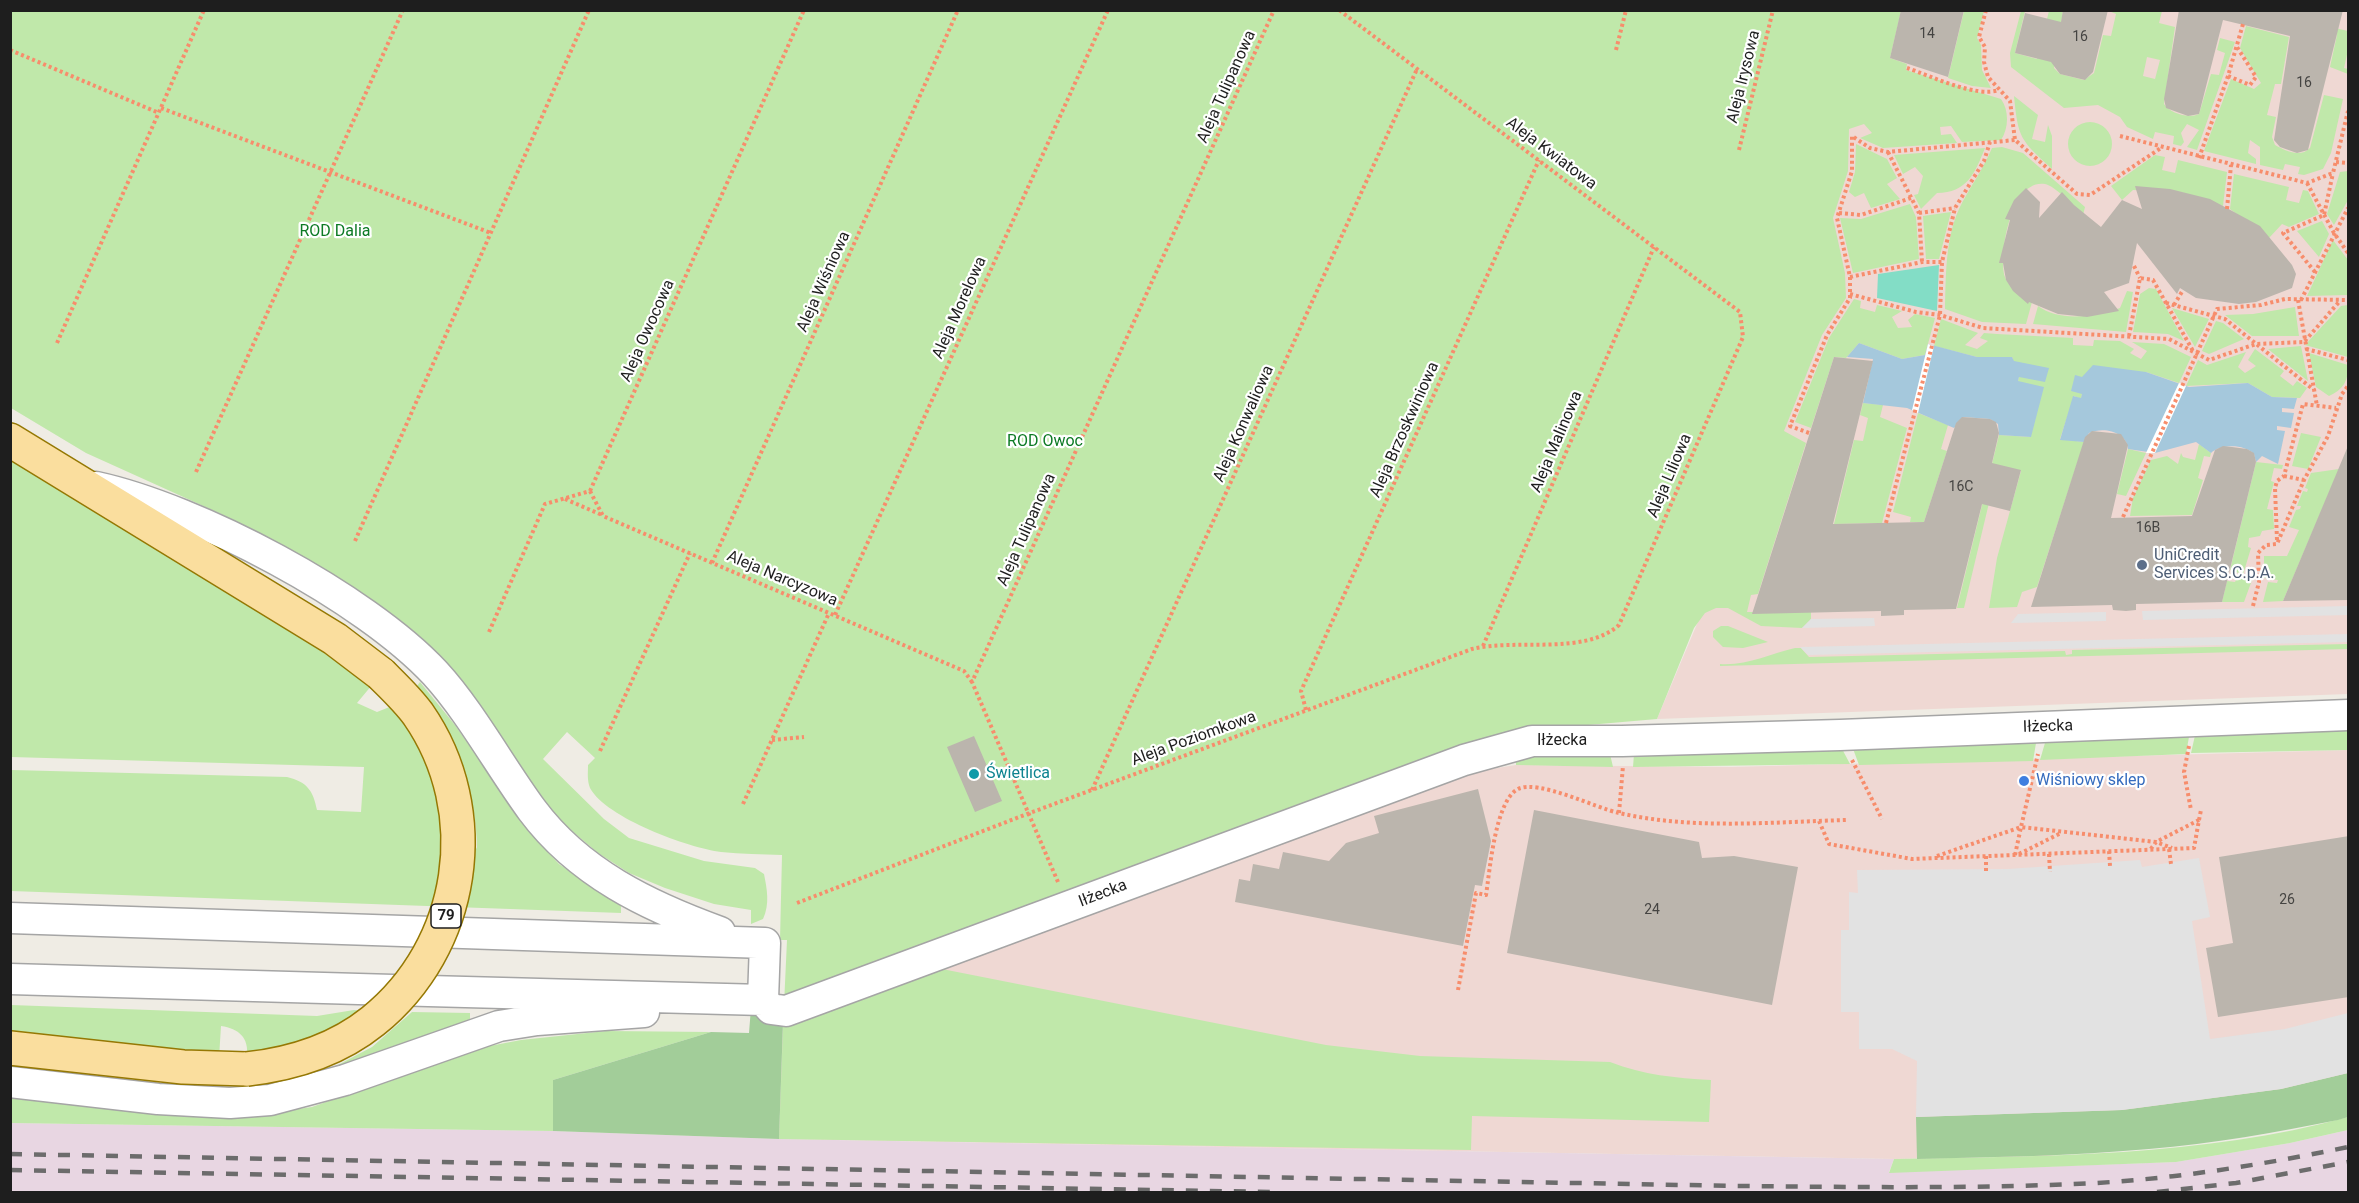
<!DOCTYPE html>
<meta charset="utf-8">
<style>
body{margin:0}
#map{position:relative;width:2359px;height:1203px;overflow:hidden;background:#efece4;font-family:Roboto,sans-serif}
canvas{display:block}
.frame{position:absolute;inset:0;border:12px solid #1e1e1e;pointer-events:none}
</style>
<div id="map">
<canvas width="2359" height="1203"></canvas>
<div class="frame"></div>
</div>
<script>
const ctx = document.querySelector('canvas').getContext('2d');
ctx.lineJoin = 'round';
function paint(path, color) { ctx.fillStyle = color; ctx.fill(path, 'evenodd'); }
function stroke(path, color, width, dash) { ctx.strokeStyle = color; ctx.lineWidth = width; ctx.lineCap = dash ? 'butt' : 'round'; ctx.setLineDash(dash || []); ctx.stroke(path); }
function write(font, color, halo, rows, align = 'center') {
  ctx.font = font + ' Roboto,sans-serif'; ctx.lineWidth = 4.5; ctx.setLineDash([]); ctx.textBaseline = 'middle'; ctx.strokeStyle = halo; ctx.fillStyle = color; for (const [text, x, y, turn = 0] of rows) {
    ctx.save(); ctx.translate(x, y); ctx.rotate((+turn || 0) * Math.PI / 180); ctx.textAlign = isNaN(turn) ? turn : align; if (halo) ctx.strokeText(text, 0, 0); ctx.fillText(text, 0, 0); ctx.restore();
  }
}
paint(new Path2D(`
 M1855,11H2348V694L1657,719L1697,624L1794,259Z
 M2348,750V1117L2048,1156L1894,1159L779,1139L783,1027L1471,772L1516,765L1731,767Z`), '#efd8d3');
paint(new Path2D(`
 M11,1123L553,1131L779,1139L1894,1159L1889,1172L2176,1162L2290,1143L2348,1130V1192H11Z`), '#e8d6e2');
paint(new Path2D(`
 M10,11H1901L1890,58L1907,64L1906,70L2001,99C2009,110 2009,128 2001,140L1962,142L1951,126L1940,127L1941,135L1951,134L1957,143L1883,148L1860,138L1872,133L1864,124L1849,129L1848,171L1833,218L1845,273L1846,298L1822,335L1784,431L1806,443L1758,594L1751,595L1747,612H1811V619L1802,628L1761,626L1728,608H1716L1705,613L1694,628L1657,719L1519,731L1325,795L784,1005L787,940H780L782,855C762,854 741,854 721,852C689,848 606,818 590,788C587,780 588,773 588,765L595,758L567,732L543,759L604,819L629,838L704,861L755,868L764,874C767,889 770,904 763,919L751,924V910L714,904L665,888L629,873L598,853L560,821L440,658L387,612L316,566L221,514L86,453L11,408Z
 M1964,11H1984L1977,38L1981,45L1982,70L1991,88L1972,86L1948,78Z
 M2021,11H2025L2015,53L2037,59L2049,11H2063L2054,68L2060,74L2084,80L2094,73L2103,35L2111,36L2116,14L2109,11H2162L2159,23L2175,27L2164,104C2170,113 2188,119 2199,114L2211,74L2219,75L2225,53L2217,50L2220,38L2235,42L2197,150L2187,147L2199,130L2187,124L2181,133L2184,142L2181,146L2173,144L2174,136L2155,132L2153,139L2127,127L2120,117L2098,105L2064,108L2011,67L2010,53ZM2147,57L2160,60L2155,79L2143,76Z
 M2246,26L2289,37L2281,84H2275L2267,115L2276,117L2272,137L2275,145C2286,151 2300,158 2310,148L2324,95L2343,99L2331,153L2323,169L2304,175L2298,174L2300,167L2285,164L2283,170L2260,165V147L2250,140L2248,153L2256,159V164L2204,151L2231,79L2254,89L2261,83L2240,48Z
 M2335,28L2348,31V50L2344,68L2348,69V74L2330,67L2337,35Z
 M2014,96L2038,115L2032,139L2045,142L2048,125L2052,136V169C2020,140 2018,138 2014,96Z
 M2068 144a22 22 0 1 1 44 0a22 22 0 1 1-44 0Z
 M1856,144L1887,159L1897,178L1887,184L1900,199L1871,208L1864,193L1855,197L1849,192L1855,172Z
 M2002,147L2023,153L2085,207L2083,215C2070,203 2055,186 2045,184C2011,178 1998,255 2005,277C2007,285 2021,294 2032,302L2026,324L1982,322L1945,309C1946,277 1945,240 1959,209C1969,188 1983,170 1992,148Z
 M1985,148C1975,173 1967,193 1937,193L1921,209L1914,195L1918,194L1923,176L1915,167L1903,174L1894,155Z
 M2155,155L2165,157L2162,170L2175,173L2178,160L2227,172L2223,206L2181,192L2133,190L2122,200L2111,186Z
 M2348,171V200L2334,225L2327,214L2340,172Z
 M2234,174L2289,187L2286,200L2299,203L2303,190L2308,191L2319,214L2289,227L2282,224L2269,238L2230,209Z
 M1910,204L1916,217L1919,259L1853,273L1840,218L1861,219Z
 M1951,212L1939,259H1926L1923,216Z
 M2322,221L2329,234L2319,257L2297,231Z
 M2333,240L2348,260V295L2307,296Z
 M2149,288L2156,289L2184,341L2168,334L2133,332L2140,294Z
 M2127,291L2133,292L2126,332L2033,324L2038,306C2059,322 2094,317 2120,308Z
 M1854,299L1861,301L1860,308L1875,312L1877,305L1902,311L1892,317L1898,328L1912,327L1908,320L1915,314L1935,318L1925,355L1902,359L1859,343L1846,358L1834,357L1811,428L1795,422L1829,338Z
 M2348,305V357L2305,345L2341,306Z
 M2295,307L2299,336H2252L2225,315L2253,314Z
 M2172,308L2209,319L2195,347Z
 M1941,319L1978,333L1965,345L1977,349L1988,341L1980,338L1984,333L1997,334L2073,338V345L2093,346L2094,340L2120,341L2134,349L2130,353L2141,359L2147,351L2132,342L2164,344L2191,357L2179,383L2146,372L2082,394L2081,399L2074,396L2060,439L2084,442L2037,587L2022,592L2017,607L1989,608L1997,558L2021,471L1998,465L1964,608H1957L1999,435L2031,437L2018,381L2019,377L2012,357H1977L1934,346Z
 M2216,321L2223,323L2244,339L2209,354L2202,351Z
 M2301,346L2308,381L2268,349Z
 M2255,349L2284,371L2280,376L2293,386L2297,381L2307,388L2300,398L2272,397L2248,383L2186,386L2198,360L2207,365L2246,352L2238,367L2245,373L2256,366L2248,360Z
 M2309,353L2348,365C2349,380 2343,390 2329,396L2316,387Z
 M1863,403L1883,405L1880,417L1907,428L1882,523L1834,524L1854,440L1863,441L1868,418L1860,415Z
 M1918,413L1948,425L1941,449L1947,451L1924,522H1910L1911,517L1893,512Z
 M2301,433L2321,437L2308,469L2292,466Z
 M2199,444L2211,453L2210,457L2204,456L2198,478L2203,480L2192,515L2130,516L2133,498L2151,460L2167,456L2178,464L2181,453L2183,457L2195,460Z
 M2128,449L2146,453L2126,496L2117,494Z
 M10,455L287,625L372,685L357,703L377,712L392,706L408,725L477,849C477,787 452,736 417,686L420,682L455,725L532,835L559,864L621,905V913L11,891V770L287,777C307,782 313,790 317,810L361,812L364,767L11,757Z
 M2256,462L2283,465L2282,469L2274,468L2271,481L2274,482L2267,509L2273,510L2274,529L2262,531L2260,536L2249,538L2248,547L2251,548L2242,578L2252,580L2244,602H2222L2227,581L2235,582L2239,573L2230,570Z
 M2339,469L2283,601L2263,602L2268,582L2277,583L2278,580L2264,578V556H2287L2299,530L2289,527L2296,510L2300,509L2301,506H2297L2303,491L2307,492L2308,489L2305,488L2311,473Z
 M1721,626H1728L1768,642L1743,648L1723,647L1713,637V631Z
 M2348,644V649L1720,666V664C1746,666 1770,654 1795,648H1801L1809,657L2065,651L2066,655L2072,654V650Z
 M2348,725V750L2191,753L2196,731Z
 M2190,731L2186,754L2040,760L2047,736Z
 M2037,737L2033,761L1859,765L1852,746Z
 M1840,745L1850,764L1633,767L1634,754Z
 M1610,754L1613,767L1516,765V756Z
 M942,969L1326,1045L1420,1056L1610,1062C1644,1075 1675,1078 1711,1080L1709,1122L1472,1116L1471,1150L779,1139L783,1027Z
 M11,1005L317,1016L354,1010L367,1011L343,1029L247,1057C249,1037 239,1029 221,1026L219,1058L11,1035Z
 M412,1012L470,1013V1021L317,1076L372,1047Z
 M606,1031L711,1032L553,1080V1131L11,1123V1097L228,1119L312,1107L474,1049L521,1040Z
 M2348,1117V1130L2290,1143L2176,1162L1889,1173L1894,1159C2044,1156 2203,1157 2348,1117Z`), '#c0e8aa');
paint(new Path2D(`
 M784,994L779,1139L553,1131V1080L711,1032L749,1033L751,1008Z
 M2348,1073V1117L2338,1120C2276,1132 2213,1144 2149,1149C2072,1156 1995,1157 1917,1159L1916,1117L2122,1110L2281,1089Z`), '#a2cd99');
paint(new Path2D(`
 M1939,265L1937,311L1877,298L1878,274Z`), '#83ddc6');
paint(new Path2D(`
 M2348,606V615L2143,620L2142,611Z
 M2106,612V621L2011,623L2018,614Z
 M1874,618L1875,626L1802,628L1811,619Z
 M2348,634V642L1808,655L1800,647Z
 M2199,858L2210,917L2192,921L2210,1039L2285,1029L2348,1013V1073L2281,1089L2122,1110L1916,1117L1917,1061L1892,1049H1859V1012H1841V930H1849V892L1858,893L1857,870L2008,869L2140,860L2142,867Z`), '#e2e2e2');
paint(new Path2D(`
 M1859,343L1902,359L1925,355L1928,344L1977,357H2012L2014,361L2049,368L2045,382L2019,377L2018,381L2044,387L2031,437L1999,435L1998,424L1990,419L1963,417L1954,428L1907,408L1863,403L1873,359L1847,357Z
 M2093,365L2146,372L2189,387L2248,383L2272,397L2297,398L2294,409L2282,408V412L2294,413L2291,428L2277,426V430L2285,431L2278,464L2262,456L2256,462L2254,454C2244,444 2221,444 2211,453L2196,442L2155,453L2128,449C2127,432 2104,426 2089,433L2084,442L2060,440L2073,396L2081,398L2082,394L2071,391L2075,375L2082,377Z`), '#a5c8dc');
paint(new Path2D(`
 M1928,344L1934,346L1918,413L1912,410Z
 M2179,383L2186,386L2155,453H2146Z`), '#fff');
paint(new Path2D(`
 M1901,10H1964L1948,77L1890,58Z
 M2063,10H2108L2093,72L2085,80L2060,74L2051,62L2015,53L2025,13L2061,22Z
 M2179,10H2343L2308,150L2297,153L2280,147L2274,140L2290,36L2223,20L2199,114L2188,116L2166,108L2164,99Z
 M2135,186L2170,189L2210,199L2260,226L2292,265L2296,274L2292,288L2256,302L2239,304L2196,298L2180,288L2177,294L2137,243L2129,283L2104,292L2119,311L2087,317L2058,314L2029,302L2028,304L2013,291L2006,280L2003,263H1999L2010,220L2005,219L2014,200L2026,188L2040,202L2039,218L2062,192L2074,205L2101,227L2122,200L2142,209Z
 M1834,357L1873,361L1833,524L1924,522L1956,423L1962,417L1990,419L1996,422L1999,433L1992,463L2021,470L2010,511L1982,504L1956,609L1904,610V615L1881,616V611L1752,614Z
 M2092,431L2121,434L2128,445L2111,518L2192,516L2215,450L2223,446L2232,447L2247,449L2254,453L2256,462L2222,602L2136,604V610L2126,611L2113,610L2112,605L2031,607L2085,437Z
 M2348,446L2349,600L2283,601Z
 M974,736L1002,801L975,812L947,747Z
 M1478,789L1491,841L1482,886L1475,885L1463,946L1235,902L1239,879L1250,881L1253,864L1279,869L1283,852L1329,861L1346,843L1379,833L1374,816Z
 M1534,810L1699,842L1702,858L1734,856L1798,867L1772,1005L1507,953Z
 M2349,836V997L2218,1017L2206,948L2233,943L2219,857Z`), '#bbb5ad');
const minor = new Path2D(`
 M96,487C197,509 364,597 435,673C470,711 501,768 532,810C579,873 648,906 720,932
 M10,918L765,943L763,1000L771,1009L786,1011L1464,760L1532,741H1622L1840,735L2348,715
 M10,979C261,988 512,992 763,1000
 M10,1082L158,1099L230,1103L270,1100L345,1080L499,1026L537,1020L644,1012`);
const major = new Path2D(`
 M10,440L335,639L381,674
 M10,1048L183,1067L247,1069`);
stroke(minor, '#a5a5a5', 33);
stroke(major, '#957803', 36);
stroke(new Path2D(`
 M1986,10L1979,37L1985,47L1984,62L1988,77L2010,101L2015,140L2077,194L2090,195L2161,148
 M10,50L159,113
 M1616,50L1626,10
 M1907,68C1931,76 1976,98 1999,90
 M2228,76L2250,85L2256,77L2237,47
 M161,108L491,233
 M2120,136L2307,183L2333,173L2348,111
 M1739,150L1773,10
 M1888,152L1919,213L1922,262
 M2199,158L2228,76L2243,24
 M2336,162L2348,163
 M2307,183L2334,233L2348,253
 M2227,209L2231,165
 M1839,213L1861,215L1911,198
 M1919,213L1955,208
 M2134,266L2140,278
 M2315,272L2283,233L2324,215L2333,173
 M1850,277L1922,262H1942
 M1850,294L1916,312L1940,315L1983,328L2169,339L2209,360L2256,344L2304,342L2339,302
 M2298,300L2317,406
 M2301,300L2348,208
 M2166,303L2225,319L2314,390
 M2174,305L2183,290
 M2129,336L2140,278L2153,280L2193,351
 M57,343L204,10
 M2306,349L2348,360
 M1809,433L1790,426L1827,335L1850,298V277L1837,218L1852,171V136L1870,148L1888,152L2015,140
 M196,472L403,10
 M2284,476L2304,480
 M590,491L804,10
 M590,491L603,516L964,671L972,682
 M565,499L602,515
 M2123,517L2217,309L2261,305L2285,299L2348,300
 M1886,523L1940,315L1942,262L1955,208L1984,161L1990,142
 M2277,540L2275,488L2277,481L2284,476L2303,404L2336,408
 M355,541L589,10
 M712,563L958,10
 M2253,606L2259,582L2258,553L2266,545L2277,544L2304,480L2328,436L2342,394L2348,386
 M835,615L1108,10
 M489,632L545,504L590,491
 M1483,646L1654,247
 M1306,710L1301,691L1539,160
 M772,740L804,737
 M2189,746L2184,772L2191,810
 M600,751L690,553
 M1852,760L1882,819
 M1092,790L1417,69
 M743,804L829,613
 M1619,813L1623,766
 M2199,820L2201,810
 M1819,821L1829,844L1912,859L2194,848L2199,820L2156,842L2150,850
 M2169,849L2171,864
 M2109,851L2110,866
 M2019,854L2061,833
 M2049,854L2050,872
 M2015,855L2021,827L2156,842L2172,848
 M1937,856L2021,827L2038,754
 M1986,856V873
 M1058,882L972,682L1274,10
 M797,903L1027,814L1472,649C1516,638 1584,656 1619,625L1743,337L1740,312L1339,10
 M1458,990L1476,893L1486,895C1490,870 1495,801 1518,789C1538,779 1596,808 1619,813C1693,830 1771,822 1847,820`), '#f78d6c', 4, [3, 3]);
stroke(minor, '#fff', 30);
stroke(major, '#fade9e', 33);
stroke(new Path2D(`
 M10,1154L1737,1186C1857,1187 1977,1189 2096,1183C2181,1178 2266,1164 2348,1147
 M10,1170L1271,1192
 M2157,1192L2236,1183L2348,1162`), '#6c6c6c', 4.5, [12, 12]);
const majorBridge = new Path2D(`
 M247,1069C292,1064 337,1050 373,1021C465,947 486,812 418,714C407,699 394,687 381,674`);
stroke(majorBridge, '#957803', 36, []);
stroke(majorBridge, '#fade9e', 33);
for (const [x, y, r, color] of [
 [2142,565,6,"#5c6f8a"],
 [974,774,6,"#0f9aa8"],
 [2024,781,6,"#3f7fe0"]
]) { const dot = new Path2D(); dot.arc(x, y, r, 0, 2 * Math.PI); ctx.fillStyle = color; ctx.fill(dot); stroke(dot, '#fff', 2); }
write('14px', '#454442', null, [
 ["14",1927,34],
 ["16",2080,37],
 ["16",2304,83],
 ["16C",1961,487],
 ["16B",2148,528],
 ["26",2287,900],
 ["24",1652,910]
]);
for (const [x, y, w] of [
 [446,916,30]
]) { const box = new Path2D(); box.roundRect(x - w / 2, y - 12, w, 24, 4.5); ctx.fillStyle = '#fff'; ctx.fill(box); stroke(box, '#1e1e1e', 1.5); }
write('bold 15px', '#1e1e1e', null, [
 ["79",446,916]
]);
write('16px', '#1e1e1e', '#fff', [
 ["Aleja Irysowa",1744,77,-76],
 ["Aleja Tulipanowa",1227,87,-66],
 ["Aleja Kwiatowa",1551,154,37],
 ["Aleja Wiśniowa",824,282,-66],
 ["Aleja Morelowa",960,308,-66],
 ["Aleja Owocowa",648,331,-66],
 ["Aleja Konwaliowa",1244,424,-66],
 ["Aleja Brzoskwiniowa",1405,430,-66],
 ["Aleja Malinowa",1557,442,-67],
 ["Aleja Liliowa",1670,476,-67],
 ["Aleja Tulipanowa",1027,530,-66],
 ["Aleja Narcyzowa",782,579,23],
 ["Iłżecka",2048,727,-2],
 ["Aleja Poziomkowa",1194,739,-20],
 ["Iłżecka",1562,741],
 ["Iłżecka",1103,894,-21]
]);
write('16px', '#0d7a25', '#fff', [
 ["ROD Dalia",335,232],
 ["ROD Owoc",1045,442]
]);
write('16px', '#4e5e75', '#fff', [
 ["UniCredit",2154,556],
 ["Services S.C.p.A.",2154,574]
], 'left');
write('16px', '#0d838f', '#fff', [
 ["Świetlica",986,774]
], 'left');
write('16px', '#366cbe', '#fff', [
 ["Wiśniowy sklep",2036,781]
], 'left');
</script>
